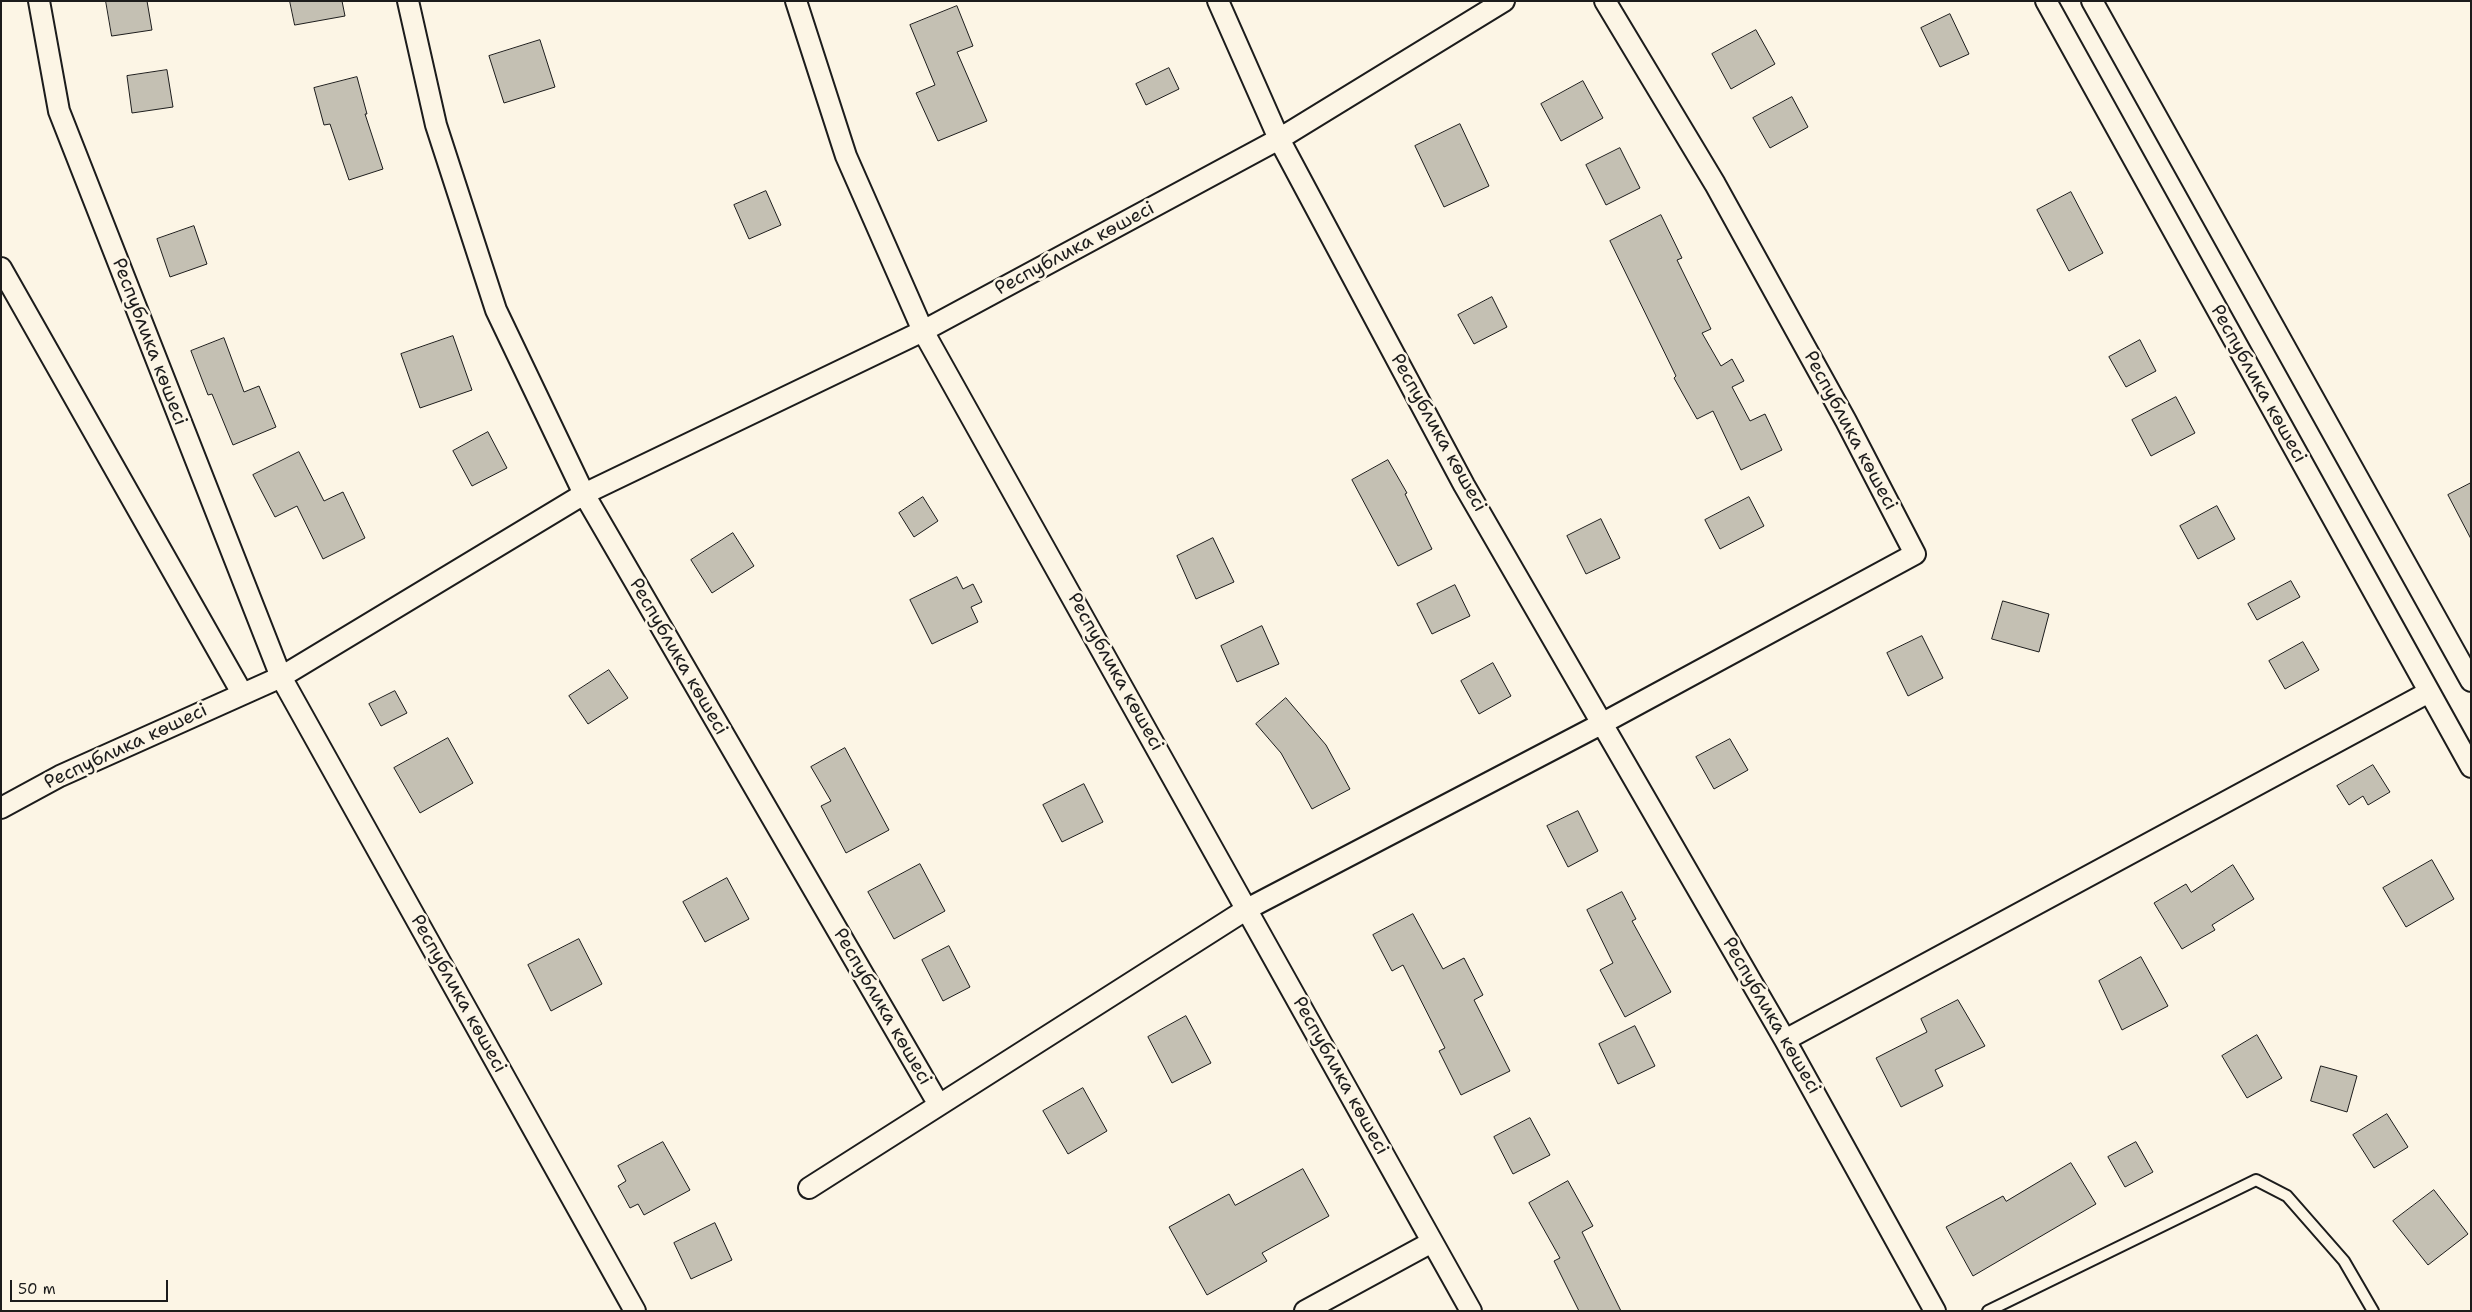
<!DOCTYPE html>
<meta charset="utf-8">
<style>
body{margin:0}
#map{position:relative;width:2472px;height:1312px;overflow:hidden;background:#fcf5e5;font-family:"Shantell Sans",sans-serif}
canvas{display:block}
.frame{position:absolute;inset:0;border:2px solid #1c1c1c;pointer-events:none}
.scale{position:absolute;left:10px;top:1280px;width:158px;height:22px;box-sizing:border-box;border:2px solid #1c1c1c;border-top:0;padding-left:6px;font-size:15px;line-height:18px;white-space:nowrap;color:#1c1c1c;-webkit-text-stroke:4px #fcf5e5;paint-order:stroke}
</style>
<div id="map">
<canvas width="2472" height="1312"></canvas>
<div class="frame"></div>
<div class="scale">50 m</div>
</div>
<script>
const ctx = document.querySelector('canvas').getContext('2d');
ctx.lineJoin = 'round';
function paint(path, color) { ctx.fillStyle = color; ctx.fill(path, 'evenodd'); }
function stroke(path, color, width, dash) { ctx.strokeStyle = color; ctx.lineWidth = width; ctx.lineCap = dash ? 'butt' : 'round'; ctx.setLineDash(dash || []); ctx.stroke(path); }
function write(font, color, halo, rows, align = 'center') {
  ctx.font = font + ' "Shantell Sans",sans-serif'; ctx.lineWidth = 5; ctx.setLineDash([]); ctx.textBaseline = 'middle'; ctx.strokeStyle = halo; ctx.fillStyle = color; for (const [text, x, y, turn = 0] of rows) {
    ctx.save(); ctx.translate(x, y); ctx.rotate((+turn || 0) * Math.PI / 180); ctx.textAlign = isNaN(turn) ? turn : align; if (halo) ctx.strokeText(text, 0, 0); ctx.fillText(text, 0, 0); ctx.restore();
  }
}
const building = new Path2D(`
 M106,1H147L152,30L112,36Z
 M290,1H342L345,16L295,25Z
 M957,6L973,46L957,52L987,121L938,141L916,93L935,85L910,25Z
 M1950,14L1969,54L1940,67L1921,28Z
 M1756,30L1775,64L1731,89L1712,54Z
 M540,40L555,87L504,103L489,56Z
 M1169,68L1179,89L1146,105L1136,84Z
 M167,70L173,107L132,113L127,76Z
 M357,77L367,114H365L383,169L349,180L330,124L324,125L314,88Z
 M1583,81L1603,118L1561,141L1541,104Z
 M1792,97L1808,127L1770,148L1753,118Z
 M1460,124L1489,186L1444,207L1415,146Z
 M1620,148L1640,188L1606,205L1586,165Z
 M766,191L781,225L749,239L734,205Z
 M2071,192L2103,253L2069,271L2037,210Z
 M1661,215L1682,258L1677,260L1711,329L1702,333L1721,366L1732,359L1744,381L1732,387L1750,421L1765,414L1782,450L1741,470L1713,411L1697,419L1674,378L1676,376L1610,241Z
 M194,226L207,264L170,277L157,239Z
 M1492,297L1507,327L1474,344L1458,315Z
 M453,336L472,390L420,408L401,354Z
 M224,338L244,392L259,386L276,427L233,445L212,394L208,395L191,351Z
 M2140,340L2156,371L2126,387L2109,357Z
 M2176,397L2195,433L2151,456L2132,420Z
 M488,432L507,468L472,486L453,451Z
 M299,452L324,501L343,492L365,538L323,559L297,506L275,517L253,475Z
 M1388,460L1407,493L1405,494L1432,549L1398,566L1352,480Z
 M2471,483V539L2448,495Z
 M923,497L938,521L914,537L899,513Z
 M1749,497L1764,526L1720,549L1705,520Z
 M2217,506L2235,539L2198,559L2180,526Z
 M1601,519L1620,558L1586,574L1567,536Z
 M733,533L754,566L712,593L691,560Z
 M1213,538L1234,582L1196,599L1177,556Z
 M957,577L963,589L973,584L982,602L971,607L978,622L932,644L910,600Z
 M2291,581L2300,597L2257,620L2248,604Z
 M1455,585L1470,616L1432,634L1417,604Z
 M2003,601L2049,614L2039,652L1992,639Z
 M1262,626L1279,664L1237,682L1221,646Z
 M1922,636L1943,678L1908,696L1887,653Z
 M2303,642L2319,670L2285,689L2269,661Z
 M1493,663L1511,696L1479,714L1461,681Z
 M609,670L628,698L588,724L569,696Z
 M395,691L407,713L381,726L369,704Z
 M1286,698L1326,745L1350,789L1312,809L1281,753L1256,724Z
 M448,738L473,783L420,813L394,768Z
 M1730,739L1748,770L1714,789L1696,757Z
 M845,748L889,830L846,853L821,806L831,801L811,767Z
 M2373,765L2390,792L2368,805L2363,796L2349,805L2337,786Z
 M1084,784L1103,822L1062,842L1043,805Z
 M1578,811L1598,851L1568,867L1547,826Z
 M2432,860L2454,899L2406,927L2383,888Z
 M920,864L945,911L894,939L868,892Z
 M2233,865L2254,899L2212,925L2215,930L2182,949L2154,903L2186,884L2191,892Z
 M727,878L749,919L705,942L683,902Z
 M1622,892L1636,919L1632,921L1671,992L1625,1017L1600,970L1613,963L1587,910Z
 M1413,914L1443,969L1464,958L1483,995L1474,1000L1510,1071L1461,1095L1439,1051L1445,1048L1403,965L1392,971L1373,935Z
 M579,939L602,984L551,1011L528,965Z
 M949,946L970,987L943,1001L922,960Z
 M2141,957L2168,1006L2122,1030L2099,981Z
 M1958,1000L1985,1046L1935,1070L1943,1086L1901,1107L1876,1058L1927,1032L1921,1019Z
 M1186,1016L1211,1063L1172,1083L1148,1037Z
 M1635,1026L1655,1066L1618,1084L1599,1044Z
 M2257,1035L2282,1078L2247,1098L2222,1056Z
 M2321,1066L2357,1076L2347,1112L2311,1101Z
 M1083,1088L1107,1131L1068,1154L1043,1111Z
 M2387,1114L2408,1147L2374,1168L2353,1135Z
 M1530,1118L1550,1155L1513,1174L1494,1137Z
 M663,1142L690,1190L644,1215L638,1204L630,1208L618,1186L626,1181L618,1166Z
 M2136,1142L2153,1172L2125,1187L2108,1157Z
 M2071,1163L2096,1204L1973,1276L1946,1227L2003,1196L2006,1201Z
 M1303,1169L1329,1216L1262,1253L1267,1261L1207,1295L1169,1227L1229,1194L1235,1205Z
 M1568,1181L1593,1226L1582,1232L1621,1311H1579L1554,1261L1560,1258L1529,1203Z
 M2434,1190L2468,1234L2428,1265L2393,1221Z
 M715,1223L732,1260L691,1279L674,1243Z`);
paint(building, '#c4c0b3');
stroke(building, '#1c1c1c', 1);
const lane = new Path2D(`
 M1988,1311L2256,1180L2287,1196L2344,1261L2373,1311`);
const street = new Path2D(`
 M39,1L59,111L281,677L635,1311
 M408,1L436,125L496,310L584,494L939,1105
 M796,1L846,156L923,331L1471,1311
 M1218,1L1279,139L1464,485L1785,1040L1935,1311
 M2046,1L2471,767
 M2092,1L2471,681
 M1,268L242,693
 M1,808L60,776L281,677L584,494L923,331L1279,139L1504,1
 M1785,1040L2429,692
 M809,1188L1247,909L1603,723L1915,554L1846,421L1715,184L1605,1
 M1305,1311L1432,1242`);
stroke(lane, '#1c1c1c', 14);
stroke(street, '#1c1c1c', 24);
stroke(lane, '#fcf5e5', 10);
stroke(street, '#fcf5e5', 20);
write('19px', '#1c1c1c', '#fcf5e5', [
 ["Республика көшесі",1075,249,-28],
 ["Республика көшесі",149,342,69],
 ["Республика көшесі",2258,384,61],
 ["Республика көшесі",1850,431,62],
 ["Республика көшесі",1438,433,61],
 ["Республика көшесі",678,657,60],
 ["Республика көшесі",1115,672,61],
 ["Республика көшесі",126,747,-25],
 ["Республика көшесі",458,994,61],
 ["Республика көшесі",882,1007,60],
 ["Республика көшесі",1771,1016,60],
 ["Республика көшесі",1340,1076,61]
]);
</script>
